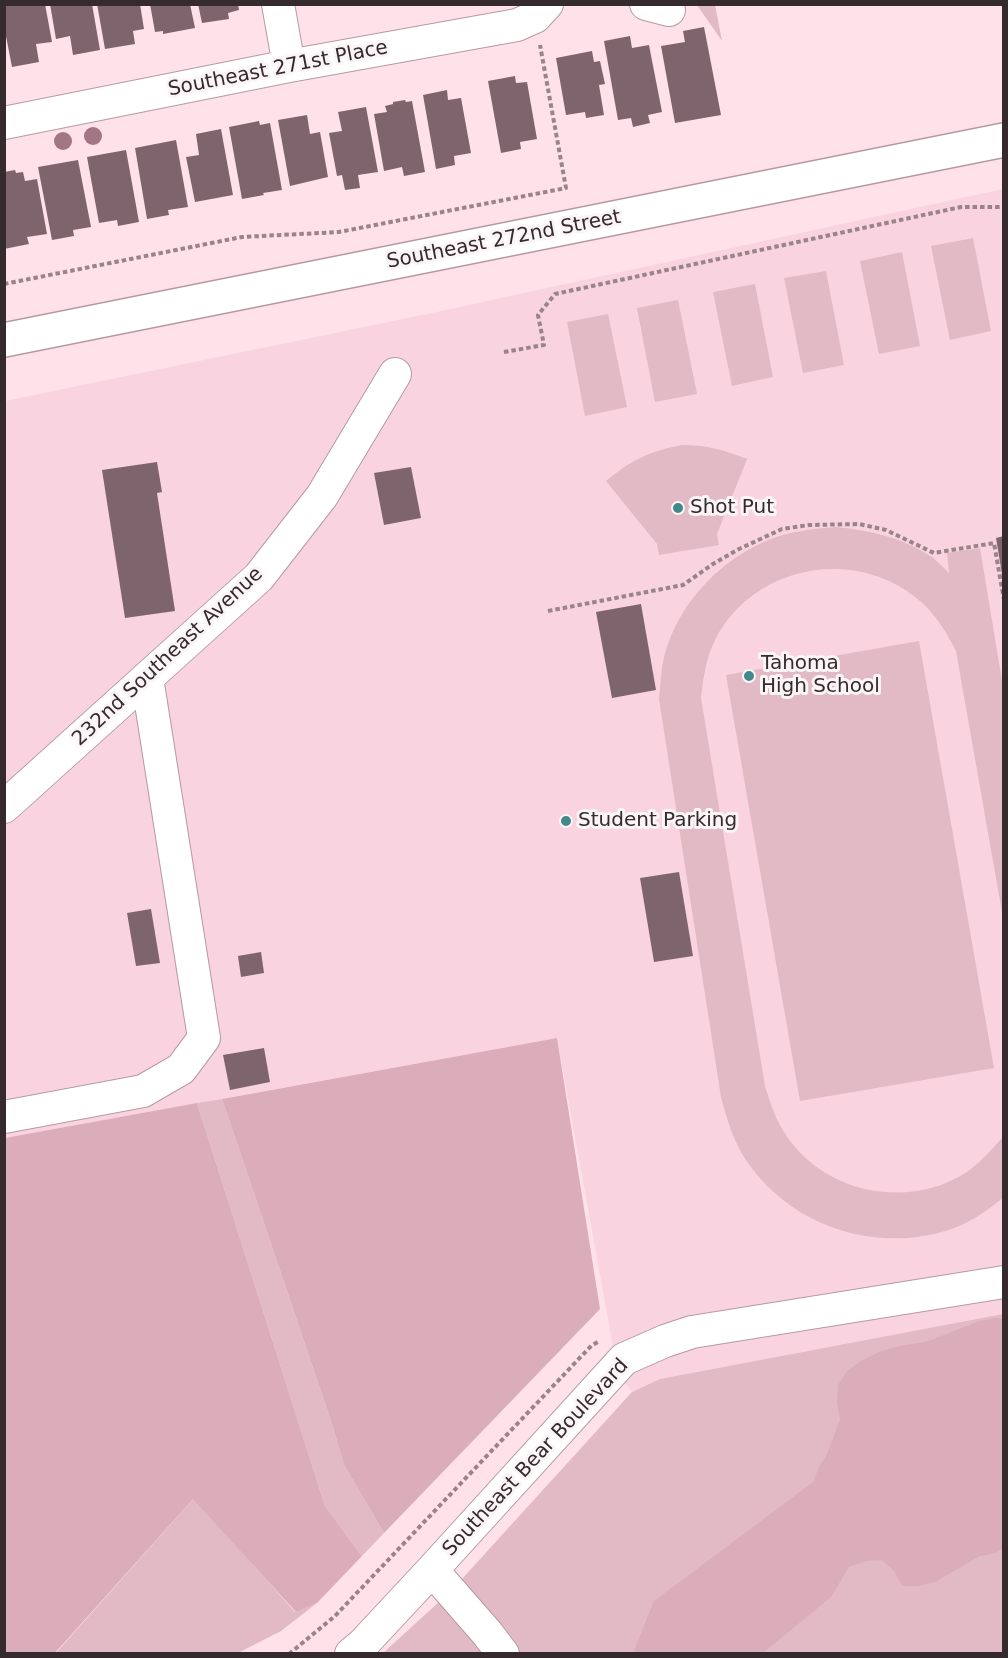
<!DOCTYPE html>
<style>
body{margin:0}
#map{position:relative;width:1008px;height:1658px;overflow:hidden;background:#ffe1ea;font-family:"DejaVu Sans",sans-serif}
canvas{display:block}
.frame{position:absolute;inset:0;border:6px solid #352a2d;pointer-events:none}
</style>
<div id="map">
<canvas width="1008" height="1658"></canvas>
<div class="frame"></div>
</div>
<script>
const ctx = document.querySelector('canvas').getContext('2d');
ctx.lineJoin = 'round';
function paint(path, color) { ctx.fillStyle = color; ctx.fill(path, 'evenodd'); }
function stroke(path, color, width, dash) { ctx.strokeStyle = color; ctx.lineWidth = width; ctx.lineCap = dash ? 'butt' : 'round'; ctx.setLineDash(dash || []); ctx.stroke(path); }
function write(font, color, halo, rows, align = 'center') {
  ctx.font = font + ' "DejaVu Sans",sans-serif'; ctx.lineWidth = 6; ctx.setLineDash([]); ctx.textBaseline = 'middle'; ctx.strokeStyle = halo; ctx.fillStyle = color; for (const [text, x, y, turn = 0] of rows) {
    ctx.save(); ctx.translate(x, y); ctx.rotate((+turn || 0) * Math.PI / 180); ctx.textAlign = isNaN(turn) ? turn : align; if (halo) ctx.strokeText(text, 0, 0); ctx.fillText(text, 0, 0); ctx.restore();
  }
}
paint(new Path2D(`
 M1003,189V1314L660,1379L632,1392L618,1374L557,1038L5,1138V401L432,313Z`), '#f9d3df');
paint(new Path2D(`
 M697,5H715L722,41Z
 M973,238L991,331L950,340L931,246Z
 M902,252L920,346L879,354L860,261Z
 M826,271L844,365L803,373L784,278Z
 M755,284L773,377L732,386L713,292Z
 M678,300L697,394L655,402L637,308Z
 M608,314L627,407L585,416L567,322Z
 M682,445C707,445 724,450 747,459L717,534L719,545L659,555L657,544L606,481C631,460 650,451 682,445Z
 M836,527C872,531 901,537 932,557C938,562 944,568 949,573L947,553L980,548L1003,687V918L956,651C944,627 930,606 907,591C840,546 742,572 711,649C705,665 703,681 701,698L765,1086C770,1102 775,1118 784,1132C822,1193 907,1211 967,1172C981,1162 992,1149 1003,1137V1198C989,1209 974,1220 957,1227C881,1256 791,1228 746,1160C733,1141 727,1119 721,1097L659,699C660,688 661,677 662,667C672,610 716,562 768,540C790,531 813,529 836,527Z
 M919,641L994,1068L800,1101L726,675Z
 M222,1099L331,1421L344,1465L384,1533L362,1556L325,1506L197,1103Z
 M1003,1314V1653L382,1654L451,1591L632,1392L660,1379Z
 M194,1498L295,1612L317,1603L281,1631L238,1653L55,1654Z`), '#e1bac6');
paint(new Path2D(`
 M557,1038L600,1309L384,1533L344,1465L331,1421L222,1099Z
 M197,1103L325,1506L362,1556L317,1603L296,1612L193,1499L55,1653H5V1138Z
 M996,1318L1004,1319L1003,1548L996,1553L980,1556L935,1582L919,1586H902L894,1571L882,1560L866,1561L849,1567L831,1597L763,1653H633L654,1601L813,1482L819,1467L827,1454L840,1420L837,1403L838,1385L847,1371L861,1361L879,1352L895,1347L929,1341L979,1321Z`), '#dbadbb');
paint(new Path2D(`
 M4,4H45L52,42L36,44L39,62L12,67L4,26Z
 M50,4H92L100,50L73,55L70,36L56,39Z
 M97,4H140L144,29L133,31L135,44L105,49Z
 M150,4H190L195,28L163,34V31L155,32Z
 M198,4H238L239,10L228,13L229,19L202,23Z
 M704,27L721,115L675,123L661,46L685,42L683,31Z
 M630,36L632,48L649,45L662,112L648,115L650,123L633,127L631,118L618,120L604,41Z
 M592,51L594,62L600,61L605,84L599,85L604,115L586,118L585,112L566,115L556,58Z
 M515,76L516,83L527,82L537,139L520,142L521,149L501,153L488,81Z
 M447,90L448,100L461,98L471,153L454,156L455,165L436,169L423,95Z
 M405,100L406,102L412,101L425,172L404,176L402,167L384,171L374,114L387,112L385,106L393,104V102Z
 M366,107L378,172L358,175L360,188L345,190L342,175L337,176L329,133L342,131L338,112Z
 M307,115L310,134L320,132L328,177L290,186L278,120Z
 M259,121L260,125L270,123L282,190L263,193L264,195L242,199L229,127Z
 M221,129L233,195L195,202L186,157L199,155L196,134Z
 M176,140L188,207L168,210L169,215L147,219L135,148Z
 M126,150L139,222L118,226L117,220L99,223L87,157Z
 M78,160L91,227L73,230L74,236L52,240L38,167Z
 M15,170L16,173L23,172L25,181L37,179L47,234L27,237L29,244L4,249V172Z
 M157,462L162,492L157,493L175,611L125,618L102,470Z
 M411,467L421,518L384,525L374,473Z
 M1004,536V574H1002L996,538Z
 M641,604L656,690L612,698L596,612Z
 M679,872L693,956L654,962L640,878Z
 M151,909L160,963L136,966L127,913Z
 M261,952L264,973L241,977L238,956Z
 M264,1048L270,1082L230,1090L223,1055Z`), '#7e656d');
const minor = new Path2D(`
 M278,4L289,66
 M646,4L669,10
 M4,123L289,66L517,25L535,17L547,4
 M4,807L259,577L322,496L395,374
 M4,1117L143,1091L181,1069L204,1038L147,678
 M432,1570L487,1633L503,1654
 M351,1654L363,1644L432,1570L624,1359L665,1341L692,1332L1004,1282`);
const major = new Path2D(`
 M4,340L1004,140`);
stroke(minor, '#b69aa3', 34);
stroke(major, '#b69aa3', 36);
stroke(new Path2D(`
 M4,284L242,237L339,232L566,188L540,45
 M504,352L544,345L538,315L555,294L961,207H1004
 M548,611L683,585L713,564L739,549L782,529L809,525L859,524L886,530L934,553L994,543L1004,600
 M289,1654L335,1616L592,1345L600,1341`), '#98848a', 4, [4.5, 3]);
stroke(minor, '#fff', 32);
stroke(major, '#fff', 33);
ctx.fillStyle = '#a37686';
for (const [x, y] of [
 [93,136],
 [63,141]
]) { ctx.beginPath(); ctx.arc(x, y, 9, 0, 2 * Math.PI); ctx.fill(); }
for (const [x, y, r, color] of [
 [678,508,6,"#428a8a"],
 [749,676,6,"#428a8a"],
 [566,821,6,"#428a8a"]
]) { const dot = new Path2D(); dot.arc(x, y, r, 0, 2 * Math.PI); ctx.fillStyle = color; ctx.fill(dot); stroke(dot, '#fbf5f7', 2); }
write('20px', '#352a2d', '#fbf5f7', [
 ["Southeast 271st Place",278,69,-11],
 ["Southeast 272nd Street",504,240,-11],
 ["232nd Southeast Avenue",168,657,-43],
 ["Southeast Bear Boulevard",536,1458,-47]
]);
write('20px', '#352a2d', '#fbf5f7', [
 ["Shot Put",690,508],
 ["Tahoma",761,664],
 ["High School",761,687],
 ["Student Parking",578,821]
], 'left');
</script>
